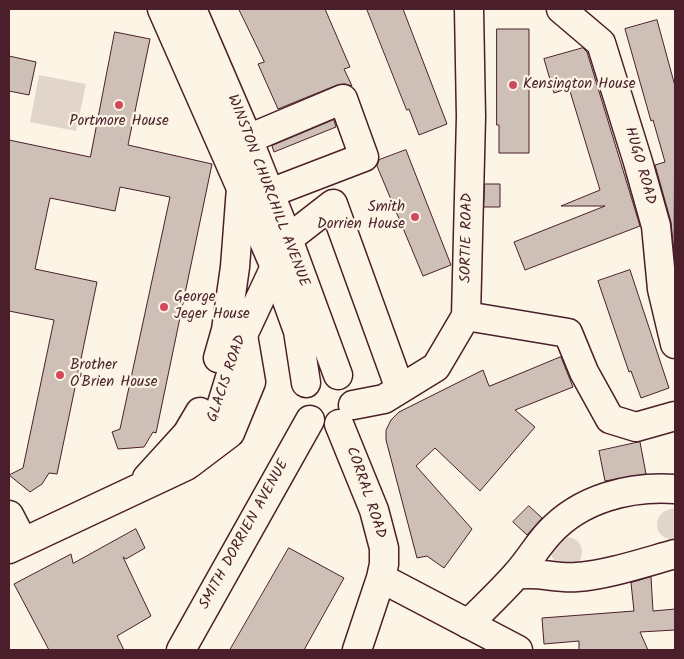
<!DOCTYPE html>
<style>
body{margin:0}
#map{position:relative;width:684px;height:659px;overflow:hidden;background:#fcf5e5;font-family:Kalam,sans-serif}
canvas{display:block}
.frame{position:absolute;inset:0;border:10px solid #4a1f2b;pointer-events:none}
</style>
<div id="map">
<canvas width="684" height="659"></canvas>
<div class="frame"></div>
</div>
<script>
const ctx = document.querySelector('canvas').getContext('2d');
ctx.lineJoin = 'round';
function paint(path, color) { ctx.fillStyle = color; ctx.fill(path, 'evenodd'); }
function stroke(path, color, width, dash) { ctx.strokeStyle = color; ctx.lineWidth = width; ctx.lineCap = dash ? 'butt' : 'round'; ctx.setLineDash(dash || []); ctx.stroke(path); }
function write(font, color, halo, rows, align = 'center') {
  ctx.font = font + ' Kalam,sans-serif'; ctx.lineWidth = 4.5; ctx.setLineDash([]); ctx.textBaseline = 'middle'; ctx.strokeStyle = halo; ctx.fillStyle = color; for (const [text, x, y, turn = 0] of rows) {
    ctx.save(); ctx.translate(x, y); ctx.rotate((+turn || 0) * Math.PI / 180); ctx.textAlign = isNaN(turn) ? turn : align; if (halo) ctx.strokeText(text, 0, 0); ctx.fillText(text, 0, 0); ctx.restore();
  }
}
paint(new Path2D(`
 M39,75L86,84L76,131L30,122Z
 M675,508V539C652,541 650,510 675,508Z
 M564,537C582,536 587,553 577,565H558L552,557V547Z`), '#e2d5ca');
const building = new Path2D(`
 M239,9H325L350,67L344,69L352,86L345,84L337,85L278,109L258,64L264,62Z
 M367,9H403L447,124L419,135L409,109L407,110Z
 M657,20L675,86L674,254L671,222L655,165L665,162L653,120L651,121L625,29Z
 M497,29H529V153H499V125H497Z
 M115,32L150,39L128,145L212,164L156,433L153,432L144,447L118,449L112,432L120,429L170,197L120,187L115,211L50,198L35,269L97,282L57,474L49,473L42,484L30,492L9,475L23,468L54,320L9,311V140L90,157Z
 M583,48L587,52L640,226L525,270L514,242L605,206H561L600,190L569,88L554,93L544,59Z
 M9,56L36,62L29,95L9,91Z
 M334,120L336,127L274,152L272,146Z
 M406,150L451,265L423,276L377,166L379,160Z
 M485,184H500V207H484Z
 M630,270L669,388L641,398L631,371L629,372L598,281Z
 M561,357L573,387L515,410L535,427L480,491L435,448L416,466L472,529L444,568L427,556L417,558L386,440V430L391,420L399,412L483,370L489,386Z
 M640,442L646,474L605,481L599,451Z
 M529,506L542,518L527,535L513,522Z
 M136,529L145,548L126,559L123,557L151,616L117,636L124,650H49L14,584L71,554L73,563Z
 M289,548L344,578L304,650H230Z
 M651,577L653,611L675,609V630L640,632L648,650H579V641L544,644L542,618L634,611L631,583Z`);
paint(building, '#cfc0b7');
stroke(building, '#4a1f2b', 1);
const minor = new Path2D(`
 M561,9L601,43L638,162L656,226L662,289L675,344
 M248,139L343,99L364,157L270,193
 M241,188L275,267L298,331L306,383
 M466,316L568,333L584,372L610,419L636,427L675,416
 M338,375L288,239L333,204L400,389
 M353,405L384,399L436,367L466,316L471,117L469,9
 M339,424L374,510L384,548V564L381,578L357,650
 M189,464L230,433L251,382L243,335
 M9,515L23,542
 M516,575C537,571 556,579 577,577C607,575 646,562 675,554
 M381,578L518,650
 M468,624C484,608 501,592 516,575C528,562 537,546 549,533C581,498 630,486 675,489
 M181,650L310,420`);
const major = new Path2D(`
 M162,9L241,188L235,267L226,330L218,358
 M147,478L187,434L200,412
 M9,549L186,466L202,445L220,410L243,335L288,239L248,139L192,9`);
stroke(minor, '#4a1f2b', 31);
stroke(major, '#4a1f2b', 31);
stroke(minor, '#fcf5e5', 28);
stroke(major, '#fcf5e5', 28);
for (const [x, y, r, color] of [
 [513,85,5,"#d1495b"],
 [119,105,5,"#d1495b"],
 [415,217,5,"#d1495b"],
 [164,307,5,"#d1495b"],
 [60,375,5,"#d1495b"]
]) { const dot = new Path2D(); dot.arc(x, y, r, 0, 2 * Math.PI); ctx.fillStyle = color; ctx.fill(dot); stroke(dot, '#fcf5e5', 2); }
write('15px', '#4a1f2b', '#fcf5e5', [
 ["Kensington House",523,85],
 ["Portmore House",119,122,"center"],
 ["Smith",405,208,"right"],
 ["Dorrien House",405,225,"right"],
 ["George",174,298],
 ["Jeger House",174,315],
 ["Brother",70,366],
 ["O'Brien House",70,383]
], 'left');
write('15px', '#4a1f2b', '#fcf5e5', [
 ["HUGO ROAD",639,166,74],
 ["WINSTON CHURCHILL AVENUE",267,191,69],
 ["SORTIE ROAD",468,238,-89],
 ["GLACIS ROAD",228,379,-71],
 ["CORRAL ROAD",365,493,71],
 ["SMITH DORRIEN AVENUE",245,535,-61]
]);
</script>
